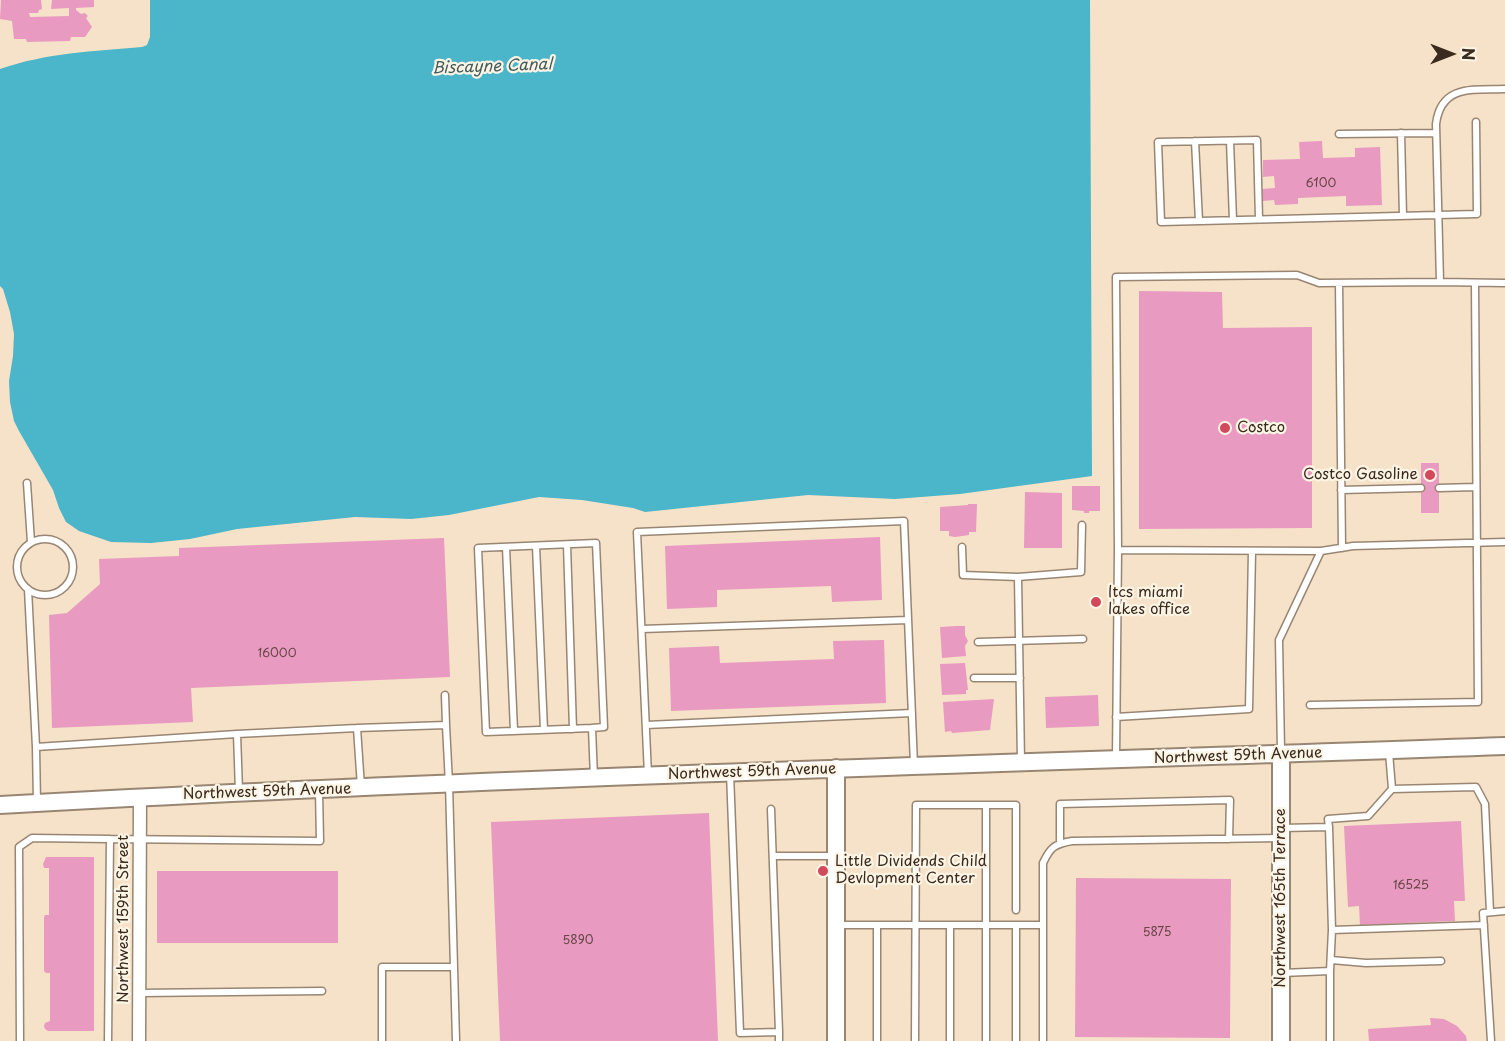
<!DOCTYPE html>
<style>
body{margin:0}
#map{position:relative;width:1505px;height:1041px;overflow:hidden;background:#f6e2c8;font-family:"Playpen Sans",sans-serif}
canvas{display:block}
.north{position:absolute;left:1421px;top:24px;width:60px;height:60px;-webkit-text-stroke:4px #fcf5e5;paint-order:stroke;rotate:90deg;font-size:16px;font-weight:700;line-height:24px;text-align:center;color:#3b2a1e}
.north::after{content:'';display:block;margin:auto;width:21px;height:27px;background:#3b2a1e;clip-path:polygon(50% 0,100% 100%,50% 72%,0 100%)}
</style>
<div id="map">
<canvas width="1505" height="1041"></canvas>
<div class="north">N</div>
</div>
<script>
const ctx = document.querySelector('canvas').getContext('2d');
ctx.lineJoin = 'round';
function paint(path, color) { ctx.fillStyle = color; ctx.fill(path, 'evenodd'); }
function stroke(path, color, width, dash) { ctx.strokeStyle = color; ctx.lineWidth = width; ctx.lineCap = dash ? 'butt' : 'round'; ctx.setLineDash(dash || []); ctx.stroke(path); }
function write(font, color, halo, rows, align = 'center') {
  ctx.font = font + ' "Playpen Sans",sans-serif'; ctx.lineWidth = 4.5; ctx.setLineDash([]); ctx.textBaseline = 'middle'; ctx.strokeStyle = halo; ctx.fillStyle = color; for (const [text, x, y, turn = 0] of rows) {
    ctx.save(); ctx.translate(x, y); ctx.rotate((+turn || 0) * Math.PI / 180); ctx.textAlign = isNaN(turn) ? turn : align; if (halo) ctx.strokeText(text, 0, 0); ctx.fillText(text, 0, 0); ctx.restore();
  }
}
paint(new Path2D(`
 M150,0H1090L1092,476L960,494L895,499L808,495L645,512L633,508L582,500L539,497L449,515L411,519L355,517L237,529L190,539L151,543L111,542L79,531L66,522L59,508L53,490L19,431L14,421L10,402L9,381L13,356L14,334L10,312L3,289L0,286V69C46,53 94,51 142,47L147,45L150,37Z`), '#4bb5c9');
paint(new Path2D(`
 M1,0H41L42,9L39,10L38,13H29L30,17L69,16V8L51,9L52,0H94V7L76,8V10L81,14L85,13L88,16L86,18L92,27L85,37H71L70,41L27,42L26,39H14L12,21L0,19Z
 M1322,141L1323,158L1355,157V148L1380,147L1382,205L1346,206V196L1298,198V204L1275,205L1274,200L1263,201L1262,189L1275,188L1274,176L1263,177V160L1300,159L1299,142Z
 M1139,291L1222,292L1223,328L1312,327V528L1139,529Z
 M1421,463H1439V513H1421Z
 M1072,486H1100V511H1089V513H1084V511L1072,510Z
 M1025,492L1062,493V548H1024Z
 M968,504H977L976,532H969V535L955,537L949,536V531H940V507L968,505Z
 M880,537L882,600L832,602L831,586L717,590V607L667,609L665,546Z
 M444,538L450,677L191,688L193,722L52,728L49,615L67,613L100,584L99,559L179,556V548Z
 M956,626H965V635L968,641L965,646L966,656L942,658L940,627Z
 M884,640L886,703L671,711L669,648L719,646L720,663L834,659L833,641Z
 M965,663L968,690H966V694L942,695L940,664Z
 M1098,695L1099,726L1046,728L1045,697Z
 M994,699L990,730L952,733L951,731L945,732L943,702Z
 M709,813L718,1041H500L491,822Z
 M1461,821L1465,901H1454L1455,921L1360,925L1359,906L1348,907L1344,826Z
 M46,857H94V1031H48L45,1029L44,1026L45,1023L50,1021V973H46L44,971V917L45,915H49V868H44L43,864Z
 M157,871H338V943H157Z
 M1076,878L1231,879L1230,1038L1075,1037Z
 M1430,1018L1444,1019L1457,1026L1466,1036L1467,1041H1369L1368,1029L1431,1025Z`), '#e89ac0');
const lane = new Path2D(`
 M1505,89C1474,90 1441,84 1436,124L1440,282L1505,283
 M1401,133L1403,216
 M1339,134L1436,133
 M1195,141L1199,221
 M1230,141L1233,220
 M1259,219L1257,140L1158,142L1161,222L1477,214L1476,122
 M1339,283L1342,548
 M27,483L31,542
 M1439,488L1476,487
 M1341,490L1421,488
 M17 567a28 28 0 1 1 56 0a28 28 0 1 1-56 0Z
 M567,545L573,729
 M536,546L544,730
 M506,547L514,731
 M962,547L963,575L1018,577
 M1118,550L1116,277L1297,275L1319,283L1440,282
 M28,589L36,747
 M642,629L908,620
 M978,642L1083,639
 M974,678H1020
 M445,695L446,725
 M1310,705L1478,702L1475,283
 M1116,717L1249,709L1252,551
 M646,725L912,713
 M357,728L361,787
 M592,728L604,727L596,543L478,548L486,732L592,728L594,778
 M1281,751L1279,640L1321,551
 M1389,752L1392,789L1476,787L1485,804L1490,912
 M1116,759L1118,550L1321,551L1353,546L1505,542
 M1021,762L1018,577L1081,572L1082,525
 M730,773L740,1033L779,1032L771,809
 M648,775L637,532L904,521L914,765
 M239,791L237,734L357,728L446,725L449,784L456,1041
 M37,803L36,747L237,734
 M1329,827L1328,819L1368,816L1392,789
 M1282,828L1329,827L1332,930L1330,971
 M1060,843V804L1230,800L1229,839
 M773,856H836
 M837,925H1043
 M1332,930L1484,925
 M1331,960L1366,963L1441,961
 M1282,973L1330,971V1041
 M140,993L322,991
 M779,1032V1041
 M20,1041L19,847L32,838L110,839
 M108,1041L110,839L320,841L319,791
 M382,1041V967H454
 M877,1041V925
 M915,1041L916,805H1016V910
 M950,1041V925
 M986,1041V805
 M1016,1041V925
 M1043,1041V863C1050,848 1054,844 1072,841L1281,838
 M1491,1041L1483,913L1505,911`);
const street = new Path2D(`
 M139,1041L140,797`);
const secondary = new Path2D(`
 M1281,754V1041
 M836,768V1041
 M0,805C501,777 1003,764 1505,746`);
stroke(lane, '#988673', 9);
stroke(street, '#988673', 15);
stroke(secondary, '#988673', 20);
stroke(lane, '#fff', 6);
stroke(street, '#fff', 12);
stroke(secondary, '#fff', 16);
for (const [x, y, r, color] of [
 [1225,428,6,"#d1495b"],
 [1430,475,6,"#d1495b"],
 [1096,602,6,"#d1495b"],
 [823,871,6,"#d1495b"]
]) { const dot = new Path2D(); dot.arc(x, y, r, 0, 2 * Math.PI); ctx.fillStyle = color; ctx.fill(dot); stroke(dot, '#fcf5e5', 2); }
write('12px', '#664646', null, [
 ["6100",1321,184],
 ["16000",277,654],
 ["16525",1411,886],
 ["5875",1157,933],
 ["5890",578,941]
]);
write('15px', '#3b2a1e', '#fcf5e5', [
 ["Costco",1237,428],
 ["Costco Gasoline",1418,475,"right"],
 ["ltcs miami",1108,593],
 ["lakes office",1108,610],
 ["Little Dividends Child",835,862],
 ["Devlopment Center",835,879]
], 'left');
write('15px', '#3b2a1e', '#fcf5e5', [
 ["Northwest 59th Avenue",1238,756,-2],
 ["Northwest 59th Avenue",752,772,-2],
 ["Northwest 59th Avenue",267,792,-2],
 ["Northwest 165th Terrace",1281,898,-90],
 ["Northwest 159th Street",124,919,-90]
]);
write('italic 16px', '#415b5a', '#fcf5e5', [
 ["Biscayne Canal",492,67,-2]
]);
</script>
